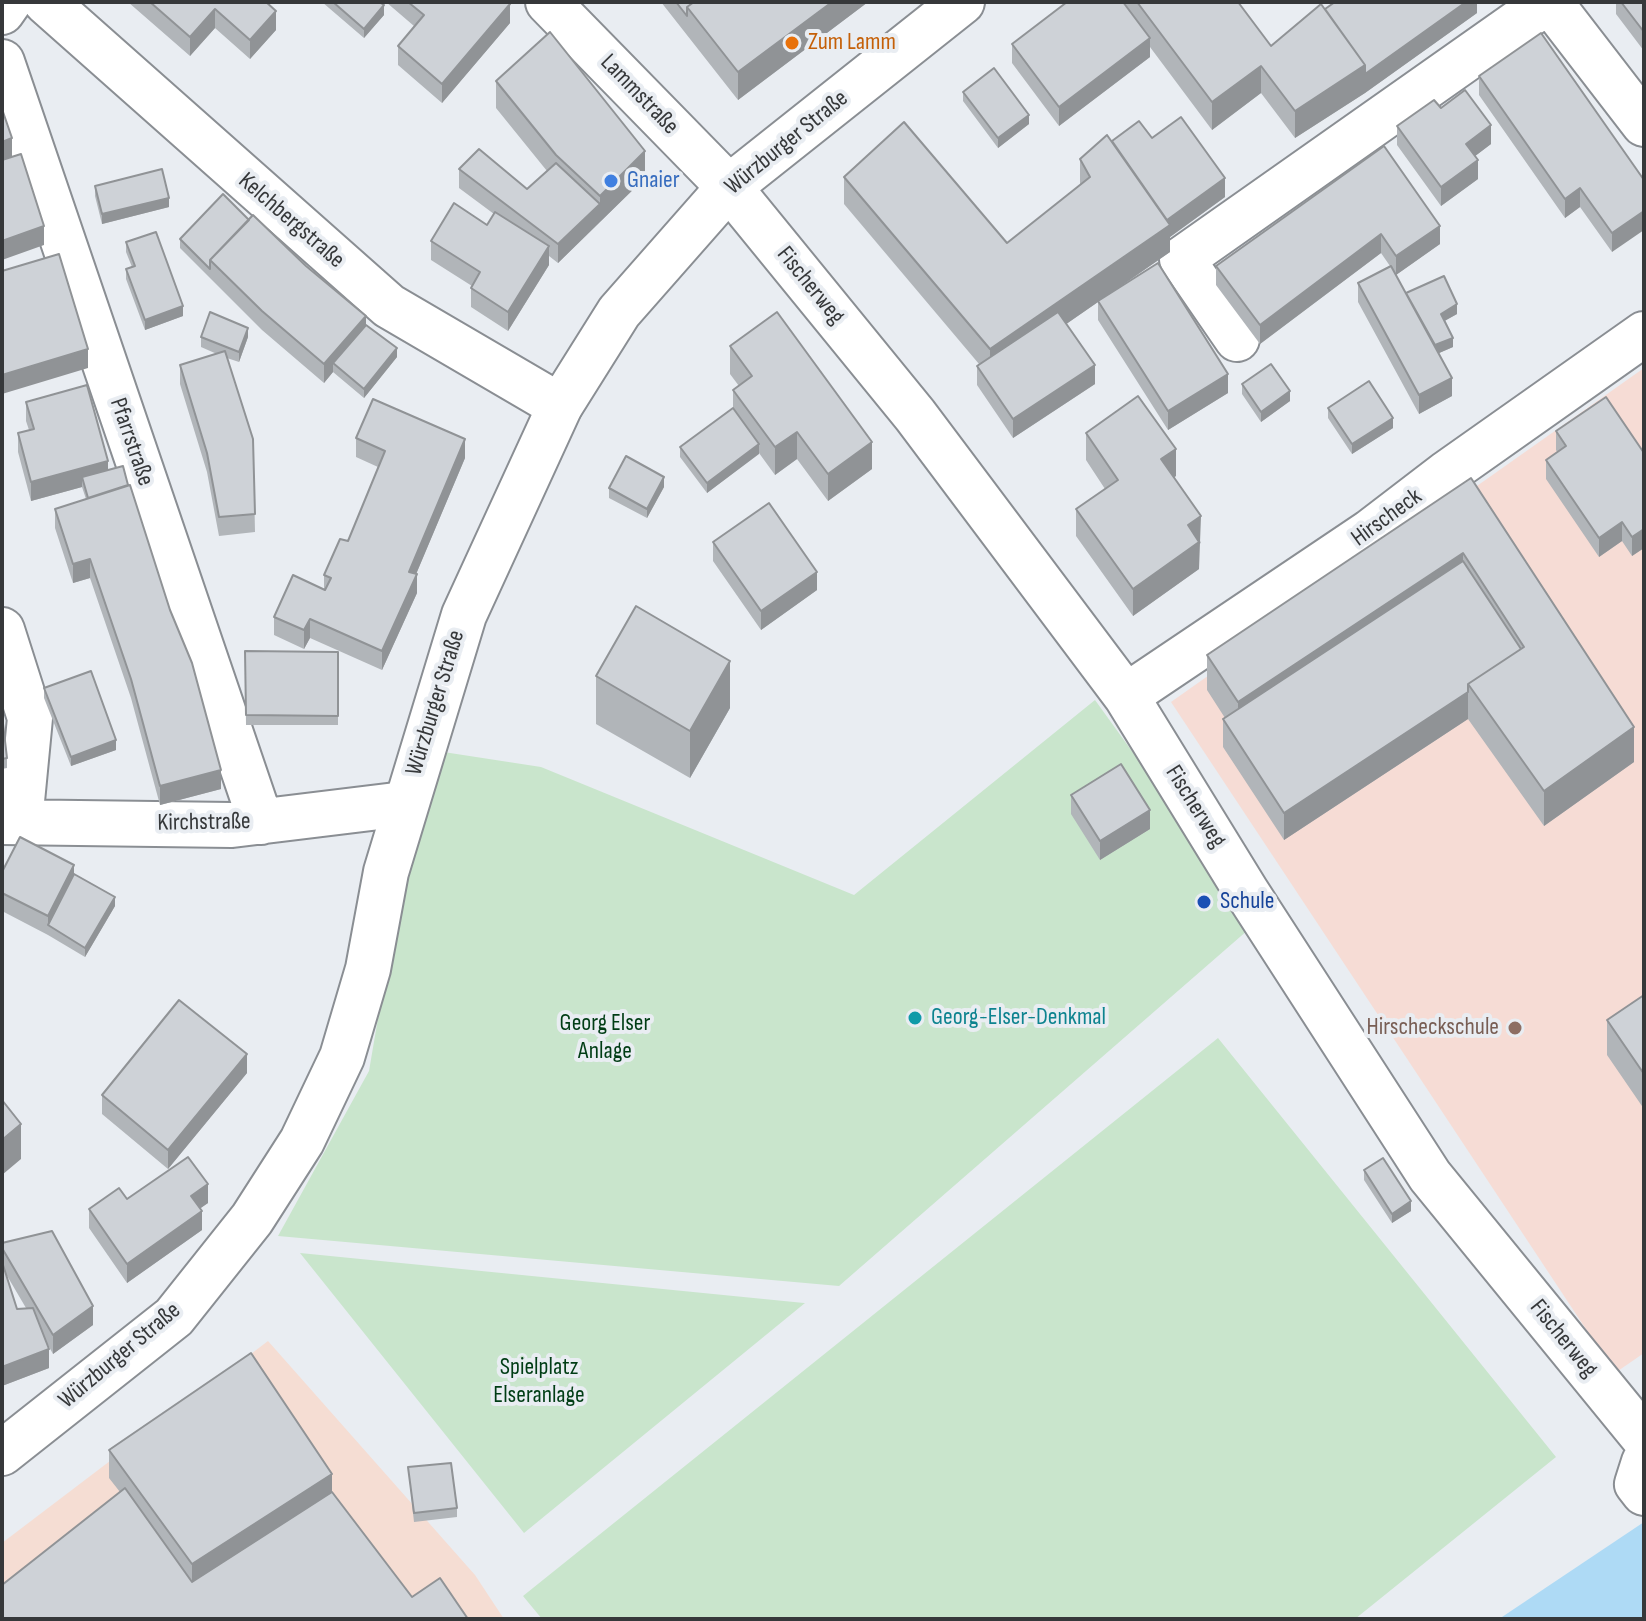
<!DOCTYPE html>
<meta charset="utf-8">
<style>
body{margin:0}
#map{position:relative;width:1646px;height:1621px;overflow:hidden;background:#e9edf2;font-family:"Sofia Sans Condensed",sans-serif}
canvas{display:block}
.frame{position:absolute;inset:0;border:4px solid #36383a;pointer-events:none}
</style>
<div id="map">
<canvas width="1646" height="1621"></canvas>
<div class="frame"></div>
</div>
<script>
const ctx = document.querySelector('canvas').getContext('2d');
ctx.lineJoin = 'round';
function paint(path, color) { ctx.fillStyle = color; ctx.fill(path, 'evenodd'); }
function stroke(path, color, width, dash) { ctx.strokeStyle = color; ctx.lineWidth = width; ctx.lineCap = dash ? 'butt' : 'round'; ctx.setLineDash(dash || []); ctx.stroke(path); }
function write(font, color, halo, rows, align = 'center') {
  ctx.font = font + ' "Sofia Sans Condensed",sans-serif'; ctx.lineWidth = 8; ctx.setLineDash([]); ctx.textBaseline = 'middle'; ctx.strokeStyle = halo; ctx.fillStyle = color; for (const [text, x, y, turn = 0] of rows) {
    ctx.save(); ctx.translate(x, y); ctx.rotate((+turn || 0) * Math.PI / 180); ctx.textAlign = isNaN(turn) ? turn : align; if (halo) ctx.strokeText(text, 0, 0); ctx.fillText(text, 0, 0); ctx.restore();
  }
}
paint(new Path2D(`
 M268,1341L475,1575L504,1619H2V1543Z`), '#f5ddd3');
paint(new Path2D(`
 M1644,368V1353L1615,1373L1171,702Z`), '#f6dcd5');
paint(new Path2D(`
 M1095,700L1256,923L839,1286L278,1236L369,1071L424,749L541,767L854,895Z
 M1218,1038L1556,1457L1355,1619H542L523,1596Z
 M300,1253L804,1303H805L524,1533Z`), '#c9e5cc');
paint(new Path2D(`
 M1644,1522V1619H1499Z`), '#aedaf5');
const minor = new Path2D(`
 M46,2L389,306L560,406
 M548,2L729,187L915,415L1126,696L1246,891L1430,1176L1644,1438
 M1550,2L1644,124
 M2,12L9,2
 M2,62L261,822
 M1237,339L1182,259L1547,2
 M2,630L30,718L20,822
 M1126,696L1370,532L1447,473L1644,334
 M2,822L232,825L404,804
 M1644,1462L1637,1484L1644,1493`);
const major = new Path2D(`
 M2,1453L174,1317L252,1219L302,1141L342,1057L368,969L386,872L464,615L560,406L619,312L729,187L962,2`);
stroke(minor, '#8a8e93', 48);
stroke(major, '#8a8e93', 48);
stroke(minor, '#fff', 44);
stroke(major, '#fff', 44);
paint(new Path2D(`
 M128,2H266L276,30L250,59L215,28L190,56Z
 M322,2H379L384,15L364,38Z
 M386,2H508L510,23L442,103L398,65V46L414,26Z
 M661,2H868L738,100Z
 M1067,2H1238L1271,46L1325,9L1477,2V13L1365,93L1295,138L1261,93L1212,130L1150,47V57L1059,126L1012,63V44Z
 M1616,2H1644V51L1616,14Z
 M1479,76L1644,180L1612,252L1580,207L1565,218L1479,95Z
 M496,81L645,178L558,263L549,256V265L508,331L471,307V288L472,286L431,260V241L487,225L494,214L459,188V169L527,189L547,171L496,108Z
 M963,92L1029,124L998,148L963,101Z
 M1441,108L1491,144L1475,156L1478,179L1441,206L1397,145V126Z
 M1152,138L1225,197L1170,237V252L1111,293L1228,393L1168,430L1098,320V302L1066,324L1095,384L1013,438L977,385V366L979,364L844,204V177L1007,243L1080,185V159L1112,141Z
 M1384,146L1440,244L1396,275L1406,293L1457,314L1444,321L1453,347L1439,353L1452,396L1419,414L1358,302V283L1390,266L1381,253L1260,344L1216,285V266Z
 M95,186L169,207L102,224L95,196Z
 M249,220L366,325L397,357L364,398L333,372L324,383L262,330L180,248V239Z
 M126,242L183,316L145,330L126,279V269L132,267L126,252Z
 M201,337H248L239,362L227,358L253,439L255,532L219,536L207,472L180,384V365L217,354L201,347Z
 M730,346L872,469L828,501L797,459L775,475L759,453L707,493L680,457V447L733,408V390L739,386L730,374Z
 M1242,384L1290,401L1261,422L1242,394Z
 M26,402L128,485L221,789L160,805L131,698L90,578L73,583L55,528V509L86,499L82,487L31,501L18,452V433L29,430L26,421Z
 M1328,408L1393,428L1352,454L1328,418Z
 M1556,431L1644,453V548L1632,556L1622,541L1599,557L1546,479V460L1557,452L1556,450Z
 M1086,433L1176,476L1174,477L1201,543L1199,544V569L1133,616L1076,536V509L1105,489L1086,460Z
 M356,438L465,458L416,574L417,593L382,670L310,638L304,649L274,635V617L324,590V575L348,541L378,467L356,457Z
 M1471,478L1634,762L1544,826L1468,719L1284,840L1223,747V719L1225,718L1207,690V655Z
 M664,487L647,518L609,498V488Z
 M713,542L817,590L761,630L713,561Z
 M245,651L338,652V725H246Z
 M596,676L730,708L690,778L596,724Z
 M44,688L116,750L71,766L44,698Z
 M2,715L7,758V768L2,769Z
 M1071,795L1150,829L1100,860L1071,814Z
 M2,872L74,874L115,906L85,957L48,935L2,911Z
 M1644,995V1109L1607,1055V1020Z
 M247,1073L168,1169L102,1114V1095Z
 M1364,1170L1411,1211L1392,1223L1364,1180Z
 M127,1199L208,1203L200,1208L202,1230L127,1283L89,1228V1209Z
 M2,1243L93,1325L53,1354L48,1345L49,1368L2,1386ZM6,1274L26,1308L17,1309Z
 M109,1450L332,1492L412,1597L2,1619L120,1492L109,1478Z
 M408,1467L457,1508V1517L414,1522Z`), '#b1b5b9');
paint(new Path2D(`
 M832,2H868L738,100V72Z
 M1466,2H1477V13L1365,93L1295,138V111L1365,65Z
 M510,4V23L442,103V84Z
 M384,5V15L364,38V29Z
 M215,9V28L190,56V37Z
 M276,11V30L250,59V40Z
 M1150,38V57L1059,126V107Z
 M1261,66V93L1212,130V102Z
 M1029,115V124L998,148V138Z
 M1491,125V144L1466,163V144Z
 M12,138V157L2,160V142Z
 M645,151V178L558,263V244L600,204V196Z
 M1478,160V179L1441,206V187Z
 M1225,178V197L1170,237V252L990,377V349Z
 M1580,188V207L1565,218V199Z
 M169,198V207L102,224V214Z
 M1644,211V230L1612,252V233Z
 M44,226V245L2,260V241Z
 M1440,226V244L1396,275V256Z
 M1381,234V253L1260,344V325Z
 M549,246V265L508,331V312Z
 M1457,304V314L1441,323V314Z
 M183,306V316L145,330V320Z
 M366,316V334L333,363V372L324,383V364Z
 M248,328V337L239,362V352Z
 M1453,338V347L1430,357V347Z
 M397,348V357L364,398V389Z
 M88,349V368L2,394V375Z
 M1095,365V384L1013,438V419Z
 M1228,374V393L1168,430V411Z
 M1452,378V396L1419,414V395Z
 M1290,391V401L1261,422V412Z
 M1393,418V428L1352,454V444Z
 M797,432V459L775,475V447Z
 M465,439V458L409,591V572Z
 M872,442V469L828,501V474Z
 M759,444V454L707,493V483Z
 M1176,449V476L1161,486V459Z
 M108,461V480L82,477V487L31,501V482Z
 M664,477V487L647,518V509Z
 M1201,516L1199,569L1133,616V589L1188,525Z
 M1622,522V541L1599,557V538Z
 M1644,529V548L1632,556V537Z
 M1463,553V588L1238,737V702Z
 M90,559V578L73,583V564Z
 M817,572V590L761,630V611Z
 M417,574V593L382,670V651Z
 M310,619V638L304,649V630Z
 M730,661V708L690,778V731Z
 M1468,692V719L1284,840V813Z
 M1634,727V762L1544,826V791Z
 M116,740V750L71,766V757Z
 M221,770V789L160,805V786Z
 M1150,810V829L1100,860V841Z
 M74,865V883L48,925V916Z
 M115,897V906L85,957V948Z
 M247,1054V1073L168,1169V1150Z
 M21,1124V1159L2,1175V1140Z
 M208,1184V1203L191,1215V1196Z
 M1411,1201V1211L1392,1223V1214Z
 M202,1211V1230L127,1283V1264Z
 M93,1306V1325L53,1354V1335Z
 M49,1349V1368L2,1386V1367Z
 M332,1474V1501L192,1592V1564Z`), '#909396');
const building = new Path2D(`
 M150,2H266L276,11L250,40L215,9L190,37Z
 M333,2H379L384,5L364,29Z
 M408,2H508L510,4L442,84L398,46L424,15Z
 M676,2H694L687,7V16Z
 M694,2H832L738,72L687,7Z
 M1067,2H1123L1150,38L1059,107L1012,44Z
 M1137,2H1238L1271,46L1321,4L1365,65L1295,111L1261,66L1212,102Z
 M1335,2H1466L1365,74V65L1325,9Z
 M1621,2H1644V32Z
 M550,32L645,151L600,196L556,155L496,81Z
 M1541,33L1644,180V211L1612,233L1580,188L1565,199L1479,76Z
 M994,68L1029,115L998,138L963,92Z
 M1465,90L1491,125L1466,144L1478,160L1441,187L1397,126L1434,100L1441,108Z
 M2,109L12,138L2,142Z
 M1181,117L1225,178L1167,220L1112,141L1139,121L1152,138Z
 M904,122L1007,243L1090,177L1080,159L1107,135L1170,225L990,349L844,177Z
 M1384,146L1440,226L1396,256L1381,234L1260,325L1216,266Z
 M479,149L527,189L556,163L600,204L558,244L459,169Z
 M21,154L44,226L2,241V160Z
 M162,169L169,198L102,214L95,186Z
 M223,194L249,220L210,260V269L180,239Z
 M454,203L487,225L495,212L549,246L508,312L471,288L480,272L431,241Z
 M253,215L306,266L366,316L324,364L262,311L210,260Z
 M156,232L183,306L145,320L126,269L135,266L126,242Z
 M59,254L88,349L2,375V271Z
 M1158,263L1228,374L1168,411L1098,301Z
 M1391,266L1452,378L1419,395L1358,283Z
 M1444,276L1457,304L1441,314L1453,338L1435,345L1406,293Z
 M210,312L248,328L239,352L201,337Z
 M777,312L872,442L828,474L797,432L775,447L733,390L752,376L730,346Z
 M1058,312L1095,365L1013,419L977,366Z
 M366,325L397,348L364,389L333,363Z
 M225,351L253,439L255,514L219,517L207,453L180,365Z
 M1271,364L1290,391L1261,412L1242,384Z
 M1369,381L1393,418L1352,444L1328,408Z
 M87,385L108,461L31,482L18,433L34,429L26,402Z
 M1138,396L1176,449L1161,459L1201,516L1188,525L1199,542L1133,589L1076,509L1118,480L1086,433Z
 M1606,397L1644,453V529L1632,537L1622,522L1599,538L1546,460L1566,446L1556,431Z
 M373,399L465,439L409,572L417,574L382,651L310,619L304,630L274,617L293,575L325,590L331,578L324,575L340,539L348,541L385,451L356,438Z
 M733,408L759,444L707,483L680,447Z
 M626,456L664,477L647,509L609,488Z
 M123,466L128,485L88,498L82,477Z
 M1471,478L1634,727L1544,791L1468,684L1524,647L1463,553L1238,702L1207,655Z
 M130,485L170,610L192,663L221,770L160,786L131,679L90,559L73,564L55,509Z
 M769,503L817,572L761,611L713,542Z
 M1463,561L1521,649L1468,684V692L1284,813L1223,719Z
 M636,606L730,661L690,731L596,676Z
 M245,651L338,652V716L246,715Z
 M91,671L116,740L71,757L44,688Z
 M2,715L7,758L2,759Z
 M1121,764L1150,810L1100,841L1071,795Z
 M20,837L74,865L48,916L2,893V872Z
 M74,874L115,897L85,948L48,925Z
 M1644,995V1074L1607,1020Z
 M179,1000L247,1054L168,1150L102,1095Z
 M2,1100L21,1124L2,1140Z
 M188,1157L208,1184L191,1196L202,1211L127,1264L89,1209L119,1188L127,1199Z
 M1383,1158L1411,1201L1392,1214L1364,1170Z
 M52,1231L93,1306L53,1335L2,1248V1243Z
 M2,1265H3L17,1309L33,1308L49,1349L2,1367Z
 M251,1353L332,1474L192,1564L109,1450Z
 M451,1463L457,1508L414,1513L408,1467Z
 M125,1488L192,1582L332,1492L412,1597L440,1578L468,1619H2V1585Z`);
paint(building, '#ced2d7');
stroke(building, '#909396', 2);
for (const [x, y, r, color] of [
 [792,43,8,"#e8710a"],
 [611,181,8,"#3f7fe0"],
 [1204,902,8,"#1a4fb4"],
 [915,1018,8,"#0f9aa8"],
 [1515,1028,8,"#8d6e63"]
]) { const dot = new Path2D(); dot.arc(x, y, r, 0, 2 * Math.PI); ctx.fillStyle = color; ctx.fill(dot); stroke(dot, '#e9edf2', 3); }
write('24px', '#c56008', '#e9edf2', [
 ["Zum Lamm",808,43]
], 'left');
write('24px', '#36383a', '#e9edf2', [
 ["Lammstraße",639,95,46],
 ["Würzburger Straße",787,143,-39],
 ["Kelchbergstraße",291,221,41],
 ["Fischerweg",810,286,51],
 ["Pfarrstraße",131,442,71],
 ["Hirscheck",1387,518,-36],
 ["Würzburger Straße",436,703,-73],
 ["Fischerweg",1195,807,58],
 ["Kirchstraße",204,823,-1],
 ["Fischerweg",1563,1339,51],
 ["Würzburger Straße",120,1356,-40]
]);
write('24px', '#366cbe', '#e9edf2', [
 ["Gnaier",627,181]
], 'left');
write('24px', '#164399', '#e9edf2', [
 ["Schule",1220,902]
], 'left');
write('24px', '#0d838f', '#e9edf2', [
 ["Georg-Elser-Denkmal",931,1018]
], 'left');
write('24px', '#013d15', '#e9edf2', [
 ["Georg Elser",605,1024],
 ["Anlage",605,1052],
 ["Spielplatz",539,1368],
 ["Elseranlage",539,1396]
]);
write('24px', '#785e54', '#e9edf2', [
 ["Hirscheckschule",1499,1028]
], 'right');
</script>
